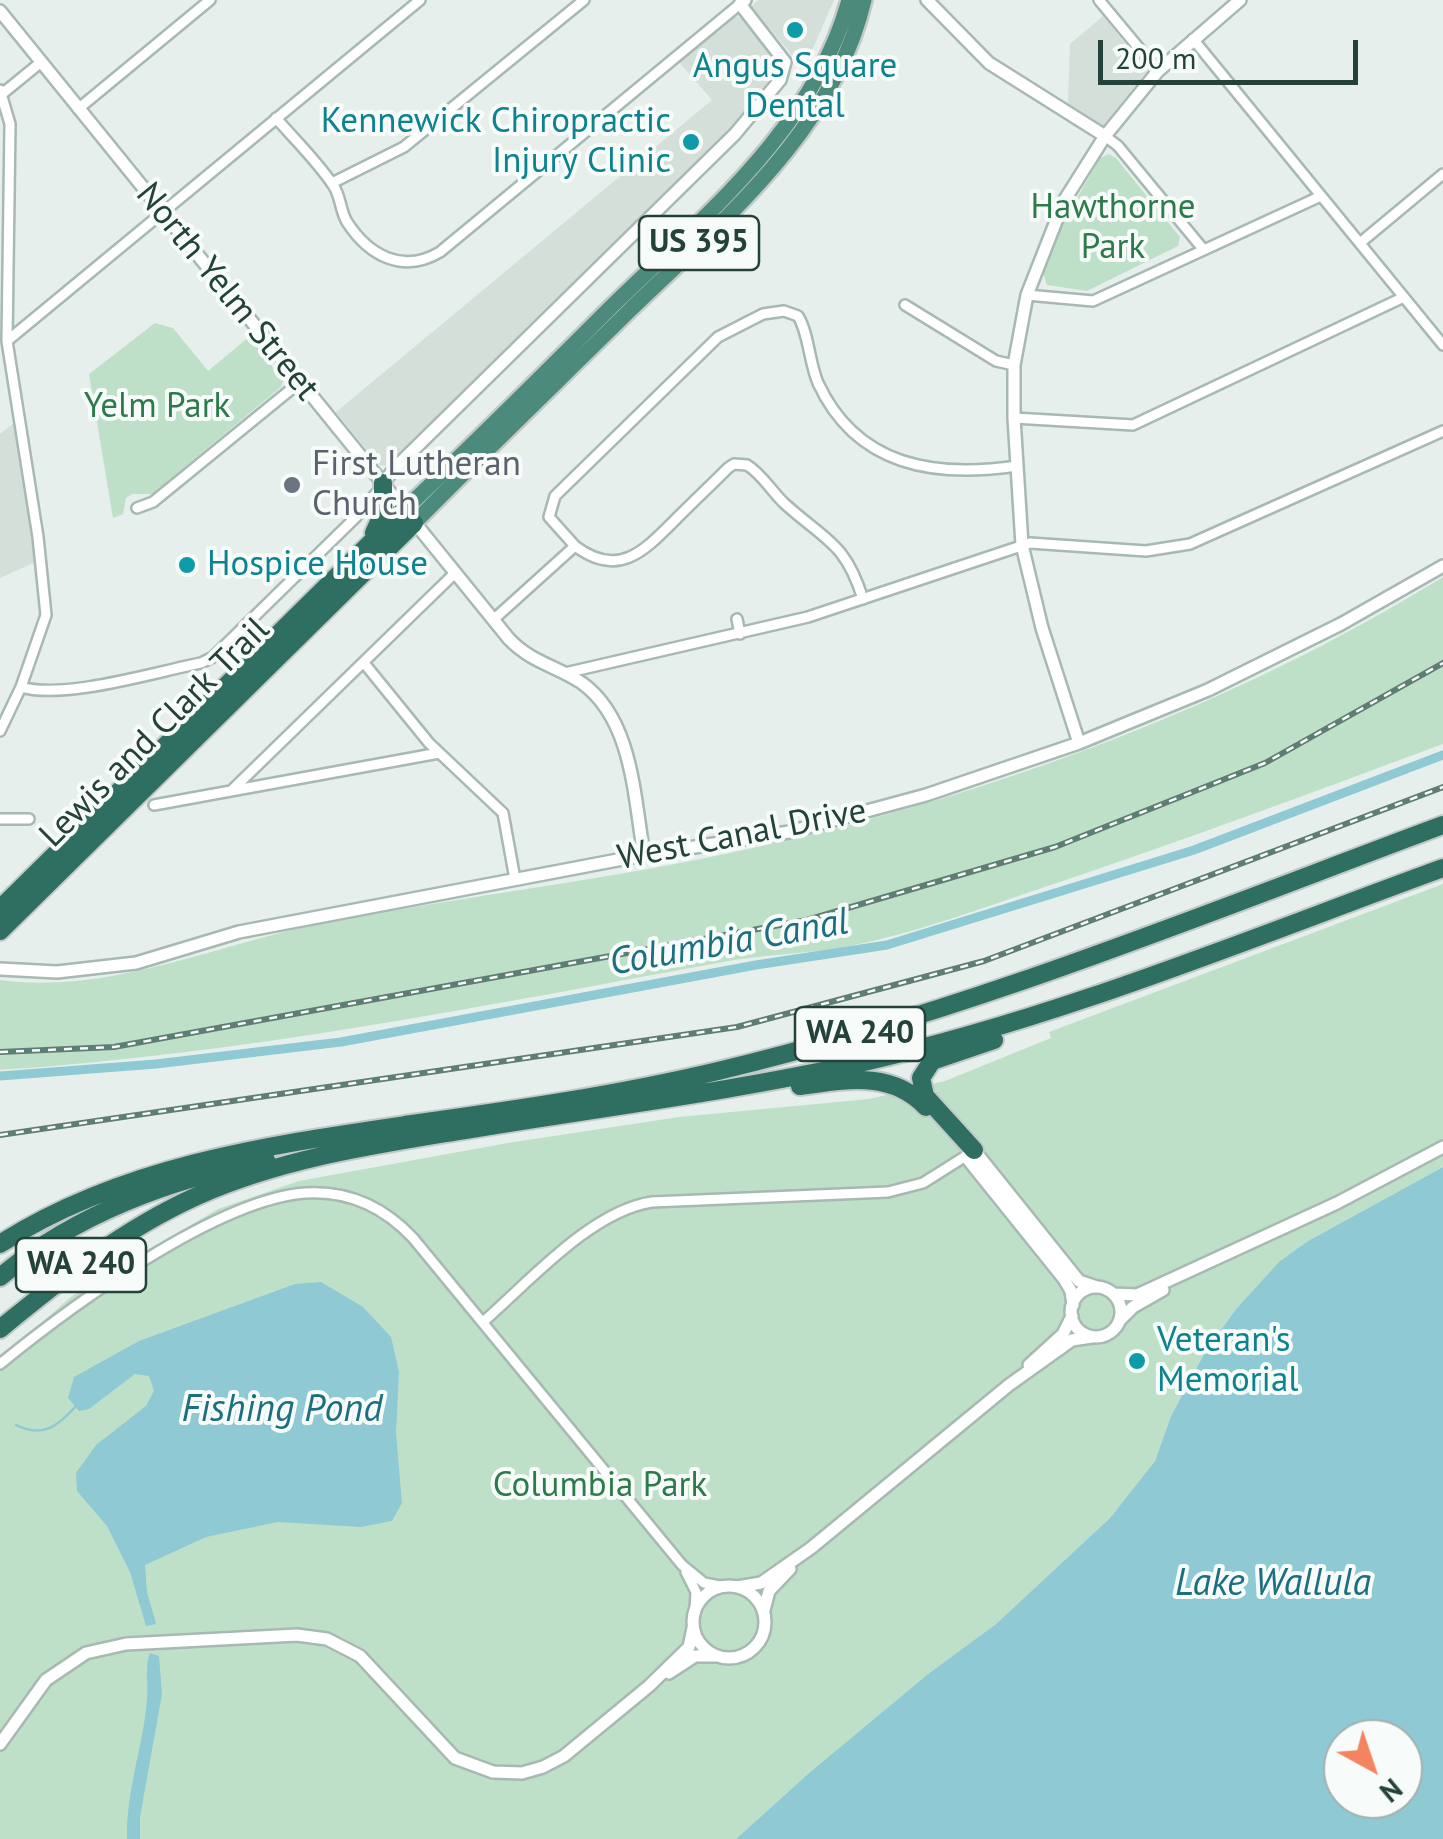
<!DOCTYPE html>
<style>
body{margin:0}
#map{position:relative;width:1443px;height:1839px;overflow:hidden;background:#e6efeb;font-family:"PT Sans",sans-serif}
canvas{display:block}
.north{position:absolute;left:1323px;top:1719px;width:100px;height:100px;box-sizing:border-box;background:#f7fbf9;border:2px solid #a3b1ad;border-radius:50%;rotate:140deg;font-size:28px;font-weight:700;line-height:40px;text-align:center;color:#24423a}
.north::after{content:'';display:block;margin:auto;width:35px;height:45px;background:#f4845f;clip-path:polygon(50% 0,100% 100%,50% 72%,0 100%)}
.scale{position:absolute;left:1098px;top:40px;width:260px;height:45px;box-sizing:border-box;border:5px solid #24423a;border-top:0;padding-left:12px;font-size:30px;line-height:35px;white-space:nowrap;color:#24423a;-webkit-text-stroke:8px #f7fbf9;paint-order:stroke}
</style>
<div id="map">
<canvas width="1443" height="1839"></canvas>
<div class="north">N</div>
<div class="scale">200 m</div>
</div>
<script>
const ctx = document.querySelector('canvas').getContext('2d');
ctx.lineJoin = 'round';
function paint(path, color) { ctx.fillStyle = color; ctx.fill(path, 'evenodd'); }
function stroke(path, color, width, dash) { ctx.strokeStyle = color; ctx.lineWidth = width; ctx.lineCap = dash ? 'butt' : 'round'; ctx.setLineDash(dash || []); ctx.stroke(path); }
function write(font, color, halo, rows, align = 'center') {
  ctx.font = font + ' "PT Sans",sans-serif'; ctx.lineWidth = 8; ctx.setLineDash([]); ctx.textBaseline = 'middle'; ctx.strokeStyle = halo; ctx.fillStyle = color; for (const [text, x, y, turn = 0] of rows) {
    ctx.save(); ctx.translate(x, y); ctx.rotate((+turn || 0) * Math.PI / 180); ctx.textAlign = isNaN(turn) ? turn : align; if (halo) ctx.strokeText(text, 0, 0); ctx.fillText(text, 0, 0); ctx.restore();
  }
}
paint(new Path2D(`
 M758,0H834L804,69L751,7Z
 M736,16L742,19L779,66L741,119L388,466L379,465L336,412L712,100L679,62Z
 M1103,16L1147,71L1103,126L1068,103L1070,44Z
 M19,419L40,560L0,578V434Z`), '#d4dfda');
paint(new Path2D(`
 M1109,154L1116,158L1180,237L1178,246L1087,291L1047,285L1043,273L1063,222L1100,158Z
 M155,323L173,328L208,371L250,336L283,381L281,387L152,494H132L126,498L123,514L113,518L89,374Z
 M1443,577V744C1311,793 1179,842 1045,887C982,908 916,933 850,946C809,954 765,954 723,962C483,1006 244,1054 0,1070V980C107,995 215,945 319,924C463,896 610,880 753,848C994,794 1232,707 1443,577Z
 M1443,884V1167L1308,1241L1273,1269L1236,1309L1204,1354L1171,1416L1155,1461L1110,1518L996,1624L928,1674L809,1773L736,1839H0V1359L72,1296L218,1209L299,1181L508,1143L679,1117L869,1099L945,1081L1051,1038L1049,1032Z`), '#bfe0c8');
paint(new Path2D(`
 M1443,1167V1839H736L809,1773L928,1674L996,1624L1110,1518L1155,1461L1171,1416L1204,1354L1236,1309L1279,1262L1308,1241ZM1403,1739V1799H1343V1739Z
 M321,1282L363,1307L391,1337L399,1372L396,1433L402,1503L392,1521L361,1527L278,1522L206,1537L145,1565L147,1592L156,1624L146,1626L130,1572L107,1526L77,1491L76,1473L96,1445L146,1406L154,1391L149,1376L135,1374L89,1409L79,1411L68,1398L74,1377L139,1341L295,1284Z
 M150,1653L159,1656L162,1694L140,1817V1839H127C126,1791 143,1747 147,1700C149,1684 144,1668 150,1653Z`), '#8ec9d4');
stroke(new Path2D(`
 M16,1425C44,1439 59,1425 78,1404`), '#8ec9d4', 2.5);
stroke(new Path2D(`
 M0,1076L156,1064L341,1042L756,965L887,945L1194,850L1443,755`), '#8ec9d4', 9);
const minor = new Path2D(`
 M1099,0L1158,71
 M1193,39L1443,345
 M0,90L10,124L7,341L38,537L46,615L21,687L0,731
 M2,94L40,63
 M78,109L210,0
 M276,118C295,140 317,161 333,185C341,196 340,211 347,222C369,256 403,274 440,252L740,4
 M1105,136L1118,146L1203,249
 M332,183L404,147L584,0
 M1360,243L1443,174
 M1027,295L1093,301L1321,196
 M905,305L996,361L1014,365
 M7,341L420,0
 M1014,418L1133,425L1404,297
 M137,508L153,502L300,382
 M575,546C619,579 644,551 676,519C693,502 711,485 728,468L734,464L747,465C762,474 772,492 785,504C826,541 845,542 863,599
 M737,619L740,634
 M493,620L575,546L549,517L555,496L718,337L763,314L784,311L798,316C809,334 809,362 818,383C857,467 935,478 1017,466
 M364,663L429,743L503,813L515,879
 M565,673L808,617L1030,543L1146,551L1190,544L1443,431
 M21,687C64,700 155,672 201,663L213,657L356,517L379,490
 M231,791L455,573
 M154,805L439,753
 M0,819H29
 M483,1322C529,1282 591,1211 652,1202L888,1192L923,1183L969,1154
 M0,1364C70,1307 215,1200 305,1193C348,1190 384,1207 413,1238L682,1565L704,1583L725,1587
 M686,1572L696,1592L695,1610`);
const tertiary = new Path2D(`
 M927,0L989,63L1105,136
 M0,11L509,639C532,663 557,666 582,683C633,720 634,798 644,855
 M383,483L396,467L735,134L780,80L785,62L740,4L745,0
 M1079,743L1042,628L1022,545L1014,418V365L1027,295L1064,201L1105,136L1158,71L1240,0
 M0,969L57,972L136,963L239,932L644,855L789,832L926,795L1079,743L1208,690L1341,624L1443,566
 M974,1150L1079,1281L1097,1287
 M966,1157L1064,1279L1071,1291L1073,1305
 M1071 1312a25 25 0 1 1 50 0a25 25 0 1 1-50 0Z
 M1113,1294L1137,1295L1337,1203L1443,1147
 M1121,1319L1133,1307L1163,1290
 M1029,1365L1063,1334L1072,1316
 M693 1622a36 36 0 1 1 72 0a36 36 0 1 1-72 0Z
 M737,1587L761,1583L811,1548L1009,1385L1072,1340L1092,1337
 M764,1610L769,1591L790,1569
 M669,1673L695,1656H715
 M0,1744L46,1680L86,1653L126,1644L297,1635L327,1639L360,1656L455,1758L493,1772L522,1773L543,1767L564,1756L649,1686L689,1647L693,1628`);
const trunk = new Path2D(`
 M404,510C474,444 542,376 610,308C701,219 814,129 849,0
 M414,523C485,451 558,381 630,310C722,221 834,130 864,0`);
const motorway = new Path2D(`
 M374,533L383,513V483
 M0,909L404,510
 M0,931L414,523
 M800,1086C845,1080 891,1070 926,1107
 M974,1150L925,1096L921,1078L932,1061L994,1040
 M0,1244C124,1165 269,1145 412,1124C514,1110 617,1095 718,1071C966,1012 1204,914 1443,825
 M0,1277C77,1213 169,1180 266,1160
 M0,1329C62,1278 124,1229 197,1196C283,1158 374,1145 465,1130C597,1108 730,1092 860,1063C1060,1018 1251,938 1443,868`);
stroke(minor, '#a8b8b2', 14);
stroke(tertiary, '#a8b8b2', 16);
stroke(trunk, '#c2cac8', 20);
stroke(motorway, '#c2cac8', 22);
stroke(minor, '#fff', 9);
stroke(tertiary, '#fff', 11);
stroke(trunk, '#4c8a7c', 15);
stroke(motorway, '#2f6f62', 18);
const rail = new Path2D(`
 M0,1052L114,1047L807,920L1055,847L1265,763L1443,663
 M0,1135L737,1027L984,961L1443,787`);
stroke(rail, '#5f7d75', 6);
stroke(rail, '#f7fbf9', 2.5, [8]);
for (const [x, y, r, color] of [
 [795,30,10,"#0f9aa8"],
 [691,142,10,"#0f9aa8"],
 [292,485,10,"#6b7280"],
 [187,565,10,"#0f9aa8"],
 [1137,1361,10,"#0f9aa8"]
]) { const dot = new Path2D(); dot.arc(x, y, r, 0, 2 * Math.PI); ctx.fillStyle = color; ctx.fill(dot); stroke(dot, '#f7fbf9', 4); }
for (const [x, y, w] of [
 [699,243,120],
 [860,1034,130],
 [81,1265,130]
]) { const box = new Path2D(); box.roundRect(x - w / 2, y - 27, w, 54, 8); ctx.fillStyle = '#f7fbf9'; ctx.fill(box); stroke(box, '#24423a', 2.5); }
write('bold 32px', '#24423a', null, [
 ["US 395",699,243],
 ["WA 240",860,1034],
 ["WA 240",81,1265]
]);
write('35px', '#0d838f', '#f7fbf9', [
 ["Angus Square",795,67,"center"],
 ["Dental",795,107,"center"],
 ["Kennewick Chiropractic",671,122,"right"],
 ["Injury Clinic",671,162,"right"],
 ["Hospice House",207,565],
 ["Veteran's",1157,1341],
 ["Memorial",1157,1381]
], 'left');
write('35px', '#2d7a4b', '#f7fbf9', [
 ["Hawthorne",1113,208],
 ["Park",1113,248],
 ["Yelm Park",157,407],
 ["Columbia Park",600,1486]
]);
write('35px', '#24423a', '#f7fbf9', [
 ["North Yelm Street",227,292,51],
 ["Lewis and Clark Trail",155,733,-45],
 ["West Canal Drive",742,835,-11]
]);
write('35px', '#5b616d', '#f7fbf9', [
 ["First Lutheran",312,465],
 ["Church",312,505]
], 'left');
write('italic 38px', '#1c6f80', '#f7fbf9', [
 ["Columbia Canal",729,943,-10],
 ["Fishing Pond",282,1410],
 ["Lake Wallula",1273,1584]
]);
</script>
